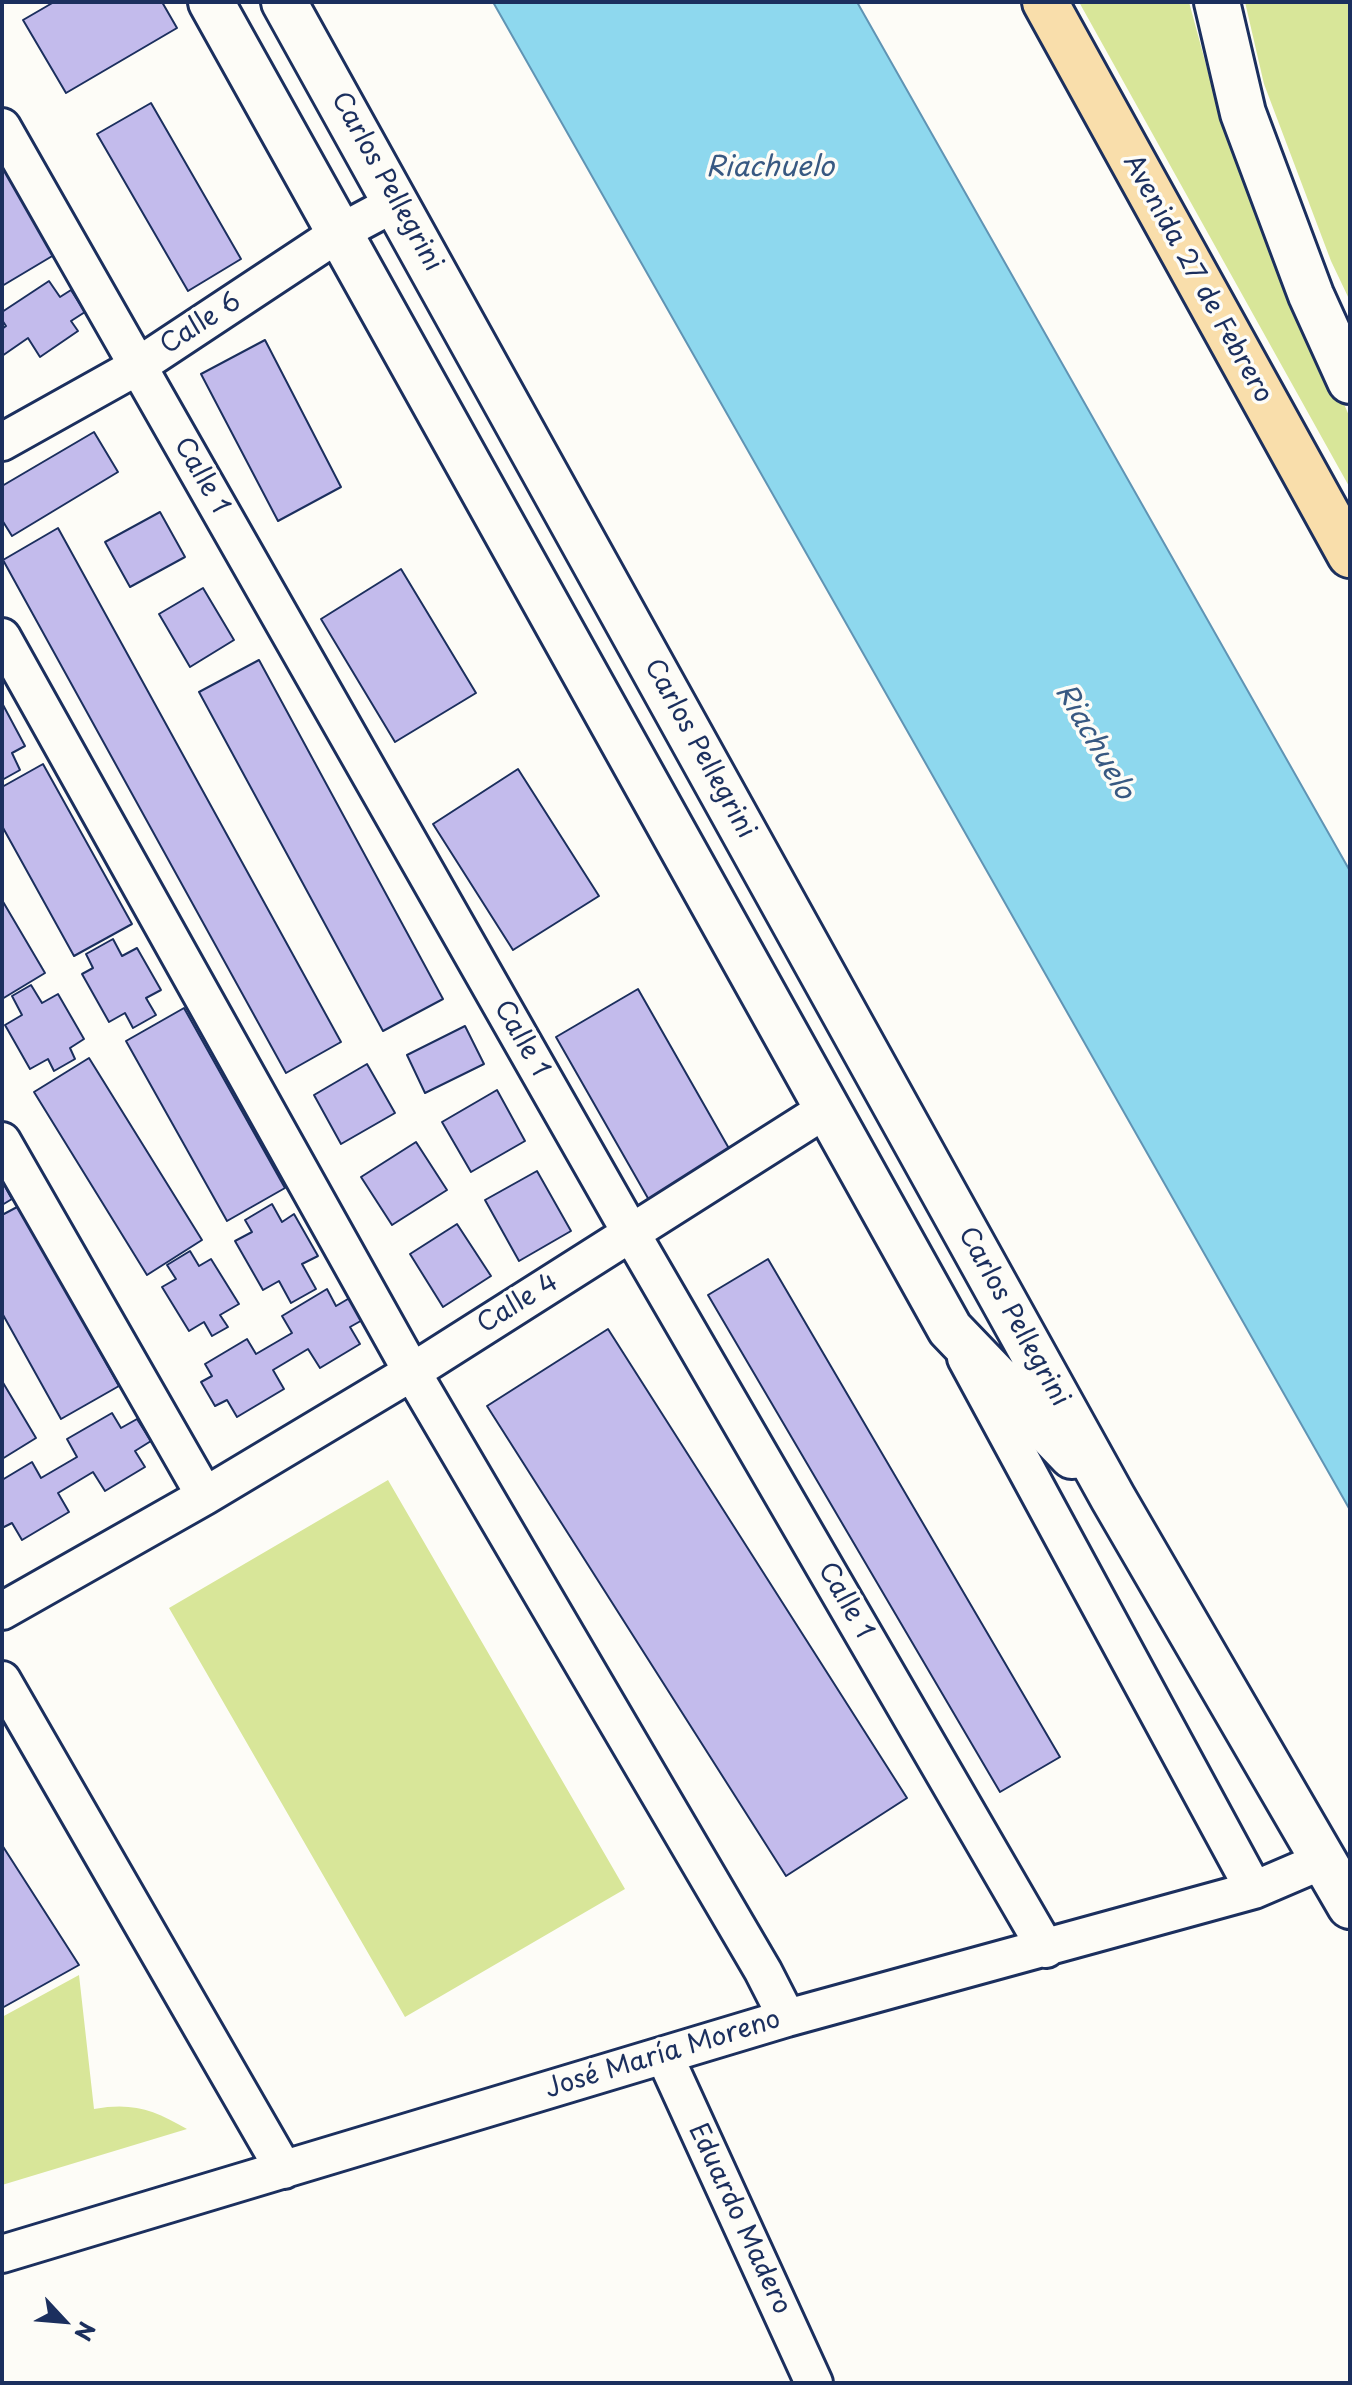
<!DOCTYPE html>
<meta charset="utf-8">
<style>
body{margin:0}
#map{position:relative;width:1352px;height:2385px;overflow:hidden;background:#fdfcf7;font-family:"Playpen Sans",sans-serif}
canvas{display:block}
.frame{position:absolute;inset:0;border:4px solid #1b2f5e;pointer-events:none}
.north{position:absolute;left:24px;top:2281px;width:80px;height:80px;-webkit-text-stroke:6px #fdfcf7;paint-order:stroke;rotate:116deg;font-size:22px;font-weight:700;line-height:32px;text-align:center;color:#1b2f5e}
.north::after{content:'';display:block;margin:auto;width:28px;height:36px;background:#1b2f5e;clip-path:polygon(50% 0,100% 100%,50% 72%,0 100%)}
</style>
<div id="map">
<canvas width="1352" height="2385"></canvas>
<div class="frame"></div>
<div class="north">N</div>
</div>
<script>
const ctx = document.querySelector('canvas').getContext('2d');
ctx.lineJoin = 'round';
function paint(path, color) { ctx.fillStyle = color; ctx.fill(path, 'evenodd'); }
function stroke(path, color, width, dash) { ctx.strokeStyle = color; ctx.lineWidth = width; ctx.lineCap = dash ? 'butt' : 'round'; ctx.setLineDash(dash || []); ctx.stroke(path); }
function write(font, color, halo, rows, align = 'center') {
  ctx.font = font + ' "Playpen Sans",sans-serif'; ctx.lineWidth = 7; ctx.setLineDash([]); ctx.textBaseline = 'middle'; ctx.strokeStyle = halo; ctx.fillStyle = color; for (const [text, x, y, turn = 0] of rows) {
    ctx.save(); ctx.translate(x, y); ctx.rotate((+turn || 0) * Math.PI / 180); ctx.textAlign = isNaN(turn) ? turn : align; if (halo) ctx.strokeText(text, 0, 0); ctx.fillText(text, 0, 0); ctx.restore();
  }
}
paint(new Path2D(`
 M1079,2H1189L1218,109L1350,418V488Z
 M1245,2H1350V301L1331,261L1264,84Z
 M388,1480L625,1889L405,2017L169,1608Z
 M79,1975L94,2109C133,2102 154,2110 187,2129L2,2185V2017Z`), '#d8e699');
const water = new Path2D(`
 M493,2H857L1350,871V1510Z`);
paint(water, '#8ed8ee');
stroke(water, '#6094b4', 2);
const building = new Path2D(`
 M54,2H162L177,28L66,93L23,20Z
 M151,103L241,259L188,291L97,134Z
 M2,165L54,255L2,286Z
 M49,281L60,297L71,290L85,312L71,321L78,331L40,357L28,338L2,356V329L6,326L2,320V312Z
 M265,340L341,487L278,521L201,374Z
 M94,432L118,472L12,536L2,520V486Z
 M160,512L185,557L130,587L105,542Z
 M58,528L341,1042L286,1073L3,560Z
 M401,569L476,693L395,742L321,619Z
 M203,588L234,640L190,667L159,614Z
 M259,660L443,999L383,1031L199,692Z
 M2,703L25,746L12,753L20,770L2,780Z
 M43,764L132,924L74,956L2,826V787Z
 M518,769L599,896L513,950L433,824Z
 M2,900L45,973L2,999Z
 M113,939L122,956L137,948L161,990L146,998L156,1015L133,1028L125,1013L109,1022L82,974L93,968L86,954Z
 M31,985L42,1003L58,994L84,1039L70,1048L75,1059L54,1071L48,1059L30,1069L5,1025L22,1015L12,996Z
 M638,989L731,1152L649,1200L556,1037Z
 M184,1008L285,1188L227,1221L126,1041Z
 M465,1026L484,1064L425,1093L407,1055Z
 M89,1058L202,1240L147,1275L34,1092Z
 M367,1064L395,1113L341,1144L314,1095Z
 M497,1090L525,1141L471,1172L442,1122Z
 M416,1142L447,1190L392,1225L361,1177Z
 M537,1171L571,1231L519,1261L485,1200Z
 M2,1181L12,1199L2,1205Z
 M272,1204L282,1222L294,1214L318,1256L302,1264L316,1289L291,1303L279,1281L263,1290L235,1241L252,1232L245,1220Z
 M19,1206L119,1386L61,1419L2,1313V1215Z
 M457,1224L491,1276L443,1307L410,1254Z
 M190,1251L199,1266L211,1259L239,1304L220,1315L228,1327L212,1336L204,1322L189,1331L162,1287L176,1279L167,1265Z
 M768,1259L1060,1757L1000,1792L708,1295Z
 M327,1289L336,1306L353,1296L366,1318L350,1327L360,1344L320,1368L308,1349L273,1370L284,1389L237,1417L227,1400L215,1406L201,1382L212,1376L205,1364L247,1339L256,1354L292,1333L282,1316Z
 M608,1329L907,1798L786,1876L487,1406Z
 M2,1381L36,1438L2,1459Z
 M112,1413L121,1428L137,1419L151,1441L135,1451L145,1467L105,1491L93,1472L58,1493L69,1512L22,1540L12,1523L2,1528V1480L32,1462L41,1478L77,1457L67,1439Z
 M2,1845L79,1965L2,2008Z`);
paint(building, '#c3bbec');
stroke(building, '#1b2f5e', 2);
const minor = new Path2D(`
 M2,127L631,1233L1046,1949
 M2,442L138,366L339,233L397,202
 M2,637L412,1372L763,1971L787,2018
 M2,1141L205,1496L2,1611
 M966,1358L1254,1890
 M205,1496L412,1372L828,1108
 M2,1680L284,2170
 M664,2055L814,2383
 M2,2254L787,2018L1254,1890L1324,1860`);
const secondary = new Path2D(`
 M211,2L950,1329L1072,1456
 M284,2L1113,1498L1350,1906
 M1217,2L1243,113L1311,295L1350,381`);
const primary = new Path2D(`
 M1045,2L1350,555`);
stroke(minor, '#1b2f5e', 42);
stroke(secondary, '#1b2f5e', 50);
stroke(primary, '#1b2f5e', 50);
stroke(minor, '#fdfcf7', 36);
stroke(secondary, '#fdfcf7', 44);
stroke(primary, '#f9deab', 44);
write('26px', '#1b2f5e', '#fdfcf7', [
 ["Carlos Pellegrini",386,182,61],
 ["Avenida 27 de Febrero",1197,279,61],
 ["Calle 6",201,324,-33],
 ["Calle 1",201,476,60],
 ["Carlos Pellegrini",699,749,61],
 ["Calle 1",521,1039,60],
 ["Calle 4",518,1304,-32],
 ["Carlos Pellegrini",1013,1317,61],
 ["Calle 1",845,1601,60],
 ["José María Moreno",663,2055,-17],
 ["Eduardo Madero",739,2219,65]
]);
write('italic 28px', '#385982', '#fdfcf7', [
 ["Riachuelo",770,168],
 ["Riachuelo",1094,742,60]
]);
</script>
